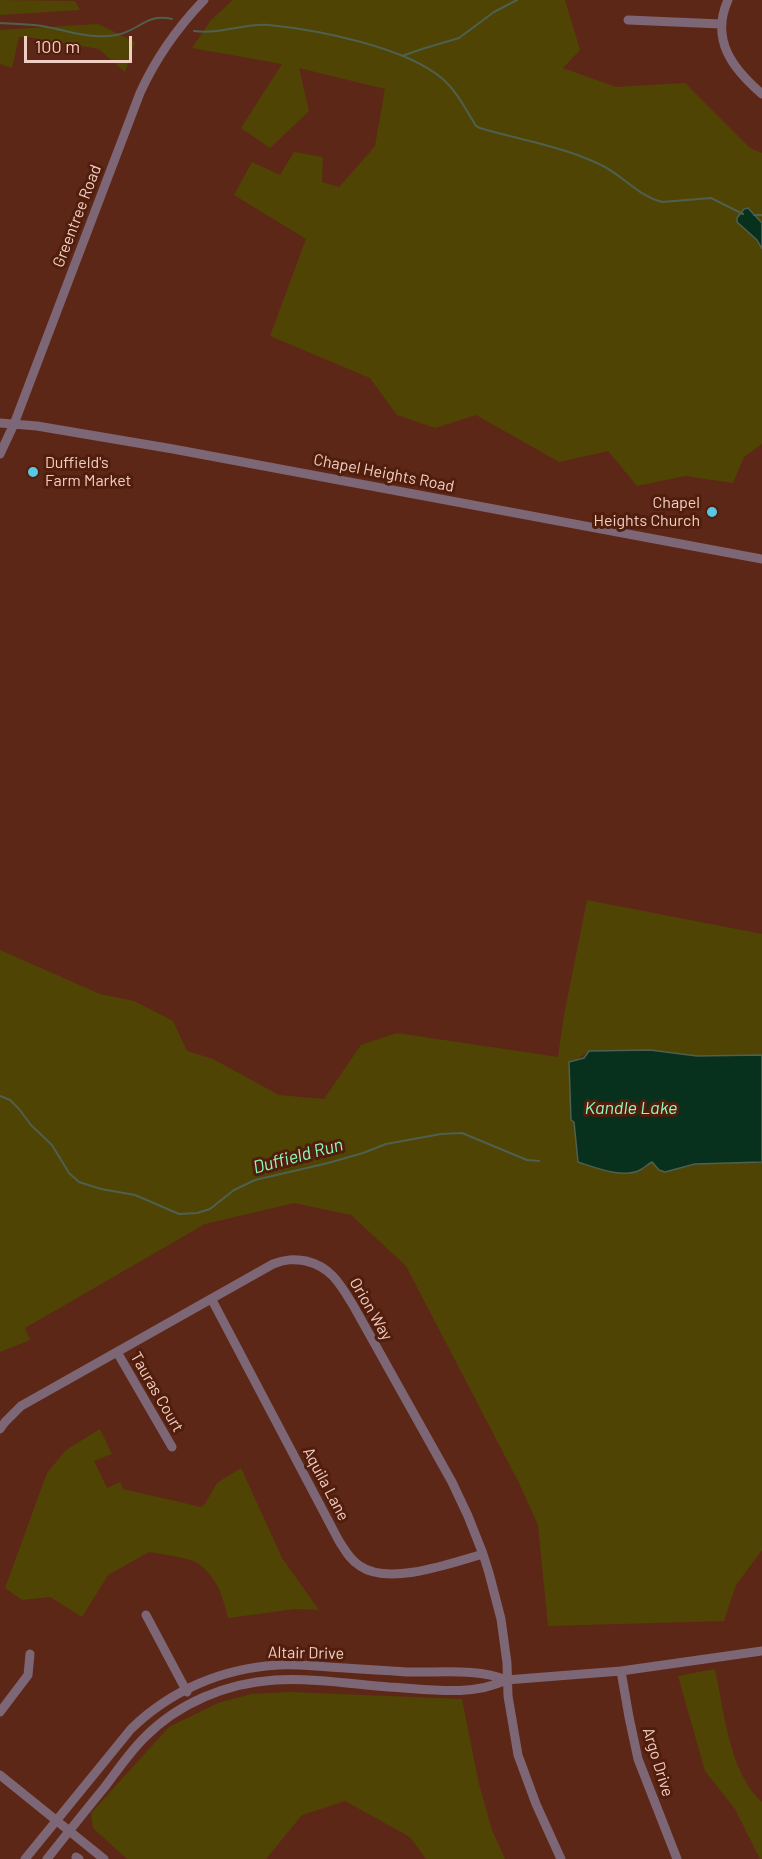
<!DOCTYPE html>
<style>
body{margin:0}
#map{position:relative;width:762px;height:1859px;overflow:hidden;background:#5d2717;font-family:Barlow,sans-serif}
canvas{display:block}
.scale{position:absolute;left:24px;top:36px;width:108px;height:27px;box-sizing:border-box;border:3px solid #f1cec4;border-top:0;padding-left:8px;font-size:18px;line-height:21px;white-space:nowrap;color:#f1cec4;-webkit-text-stroke:4px #511d0c;paint-order:stroke}
</style>
<div id="map">
<canvas width="762" height="1859"></canvas>
<div class="scale">100 m</div>
</div>
<script>
const ctx = document.querySelector('canvas').getContext('2d');
ctx.lineJoin = 'round';
function paint(path, color) { ctx.fillStyle = color; ctx.fill(path, 'evenodd'); }
function stroke(path, color, width, dash) { ctx.strokeStyle = color; ctx.lineWidth = width; ctx.lineCap = dash ? 'butt' : 'round'; ctx.setLineDash(dash || []); ctx.stroke(path); }
function write(font, color, halo, rows, align = 'center') {
  ctx.font = font + ' Barlow,sans-serif'; ctx.lineWidth = 6; ctx.setLineDash([]); ctx.textBaseline = 'middle'; ctx.strokeStyle = halo; ctx.fillStyle = color; for (const [text, x, y, turn = 0] of rows) {
    ctx.save(); ctx.translate(x, y); ctx.rotate((+turn || 0) * Math.PI / 180); ctx.textAlign = isNaN(turn) ? turn : align; if (halo) ctx.strokeText(text, 0, 0); ctx.fillText(text, 0, 0); ctx.restore();
  }
}
paint(new Path2D(`
 M0,0L75,1L80,10L0,15Z
 M233,0H565L580,50L563,68L616,87L685,83L750,148L762,153V444L744,457L733,483L685,476L637,486L608,451L559,462L476,415L435,428L397,415L370,378L270,336L306,239L234,195L252,162L280,175L294,152L323,157L322,182L339,187L375,146L385,89L299,68L309,111L270,148L241,128L282,64L192,48L211,20Z
 M98,24L135,42L125,72L99,49L28,37H19L12,68L0,64V30Z
 M587,900L762,934V1057L697,1056L659,1051H589L569,1065L579,1163L618,1173L652,1162L665,1172L705,1163L762,1162V1550L736,1585L724,1621L548,1626L538,1525L519,1483L406,1266L351,1215L294,1203L205,1224L25,1328L30,1340L0,1352V950L100,994L134,1001L173,1021L187,1051L213,1059L279,1095L324,1099L361,1045L397,1033L558,1057L564,1015Z
 M100,1429L112,1454L94,1461L107,1488L120,1482L123,1489L201,1507L205,1504L217,1483L241,1468L282,1558L319,1610L295,1609L228,1618C223,1596 216,1574 195,1562C186,1557 160,1554 149,1552L108,1575L82,1617L50,1597L22,1600L5,1588L47,1473L66,1450Z
 M715,1669C724,1710 729,1773 762,1802V1859H760L735,1809L705,1771L678,1676Z
 M290,1692L462,1699L479,1784L492,1830L505,1859H426L410,1837L345,1801L302,1815L266,1859H127L93,1828L91,1813L169,1727L218,1703L251,1694Z`), '#504405');
const water = new Path2D(`
 M748,208L762,223V249L757,240L737,222V218L744,209Z
 M650,1050L697,1056L762,1055V1162L695,1164L665,1172L659,1170L652,1162C648,1164 644,1168 640,1170C623,1179 594,1167 578,1162L574,1122L571,1120L569,1062L584,1058L589,1051Z`);
paint(water, '#08311d');
stroke(water, '#4e604f', 1.5);
stroke(new Path2D(`
 M0,23C14,24 28,24 42,26C66,30 91,40 116,35C140,31 145,13 172,19
 M194,31C219,35 244,23 269,25C318,30 407,47 444,80C458,93 466,110 476,126L480,128C520,140 561,146 599,164C622,174 636,195 662,202L711,198L743,214
 M402,56L422,49L459,38L494,12L517,0
 M754,215H762
 M0,1096L10,1100L19,1109L31,1125L52,1145L69,1173L79,1182L101,1189L135,1195L179,1214L197,1213L210,1209L234,1190L255,1180L328,1163L363,1153L386,1144L441,1134L462,1133L527,1160L539,1161`), '#4e604f', 2);
stroke(new Path2D(`
 M728,0C710,40 733,69 762,94
 M628,20L721,24
 M0,423L37,426L173,449L762,559
 M0,454L14,424L140,93C156,58 177,28 204,0
 M212,1300L339,1541C345,1550 350,1560 360,1566C389,1586 452,1563 483,1554
 M117,1352L172,1447
 M0,1429L5,1422L21,1406L273,1264C285,1259 294,1259 306,1261C331,1267 340,1284 353,1305L452,1482L468,1516L483,1554L489,1573L501,1619L507,1663L508,1696L518,1755L536,1804L561,1859
 M146,1615L187,1692
 M621,1671L629,1717L638,1759L677,1859
 M0,1712L28,1675L30,1654
 M0,1775L104,1859
 M76,1857L79,1859
 M25,1859L131,1729C171,1690 223,1668 279,1665C295,1664 312,1666 329,1667C355,1669 381,1670 407,1672C438,1673 478,1668 506,1680
 M47,1859C66,1835 85,1811 104,1788C117,1771 129,1753 144,1738C178,1703 227,1683 275,1680C313,1678 352,1684 389,1687C427,1689 472,1697 506,1680L621,1671L762,1651`), '#7d6675', 9);
for (const [x, y, r, color] of [
 [33,472,6,"#59c8e5"],
 [712,512,6,"#59c8e5"]
]) { const dot = new Path2D(); dot.arc(x, y, r, 0, 2 * Math.PI); ctx.fillStyle = color; ctx.fill(dot); stroke(dot, '#511d0c', 2); }
write('16px', '#f1cec4', '#511d0c', [
 ["Greentree Road",77,216,-69],
 ["Chapel Heights Road",384,473,11],
 ["Orion Way",371,1309,60],
 ["Tauras Court",157,1392,60],
 ["Aquila Lane",326,1484,62],
 ["Altair Drive",306,1653,1],
 ["Argo Drive",658,1762,73]
]);
write('16px', '#f1cec4', '#511d0c', [
 ["Duffield's",45,463],
 ["Farm Market",45,481],
 ["Chapel",700,503,"right"],
 ["Heights Church",700,521,"right"]
], 'left');
write('italic 18px', '#92f9be', '#511d0c', [
 ["Kandle Lake",631,1108],
 ["Duffield Run",298,1156,-15]
]);
</script>
